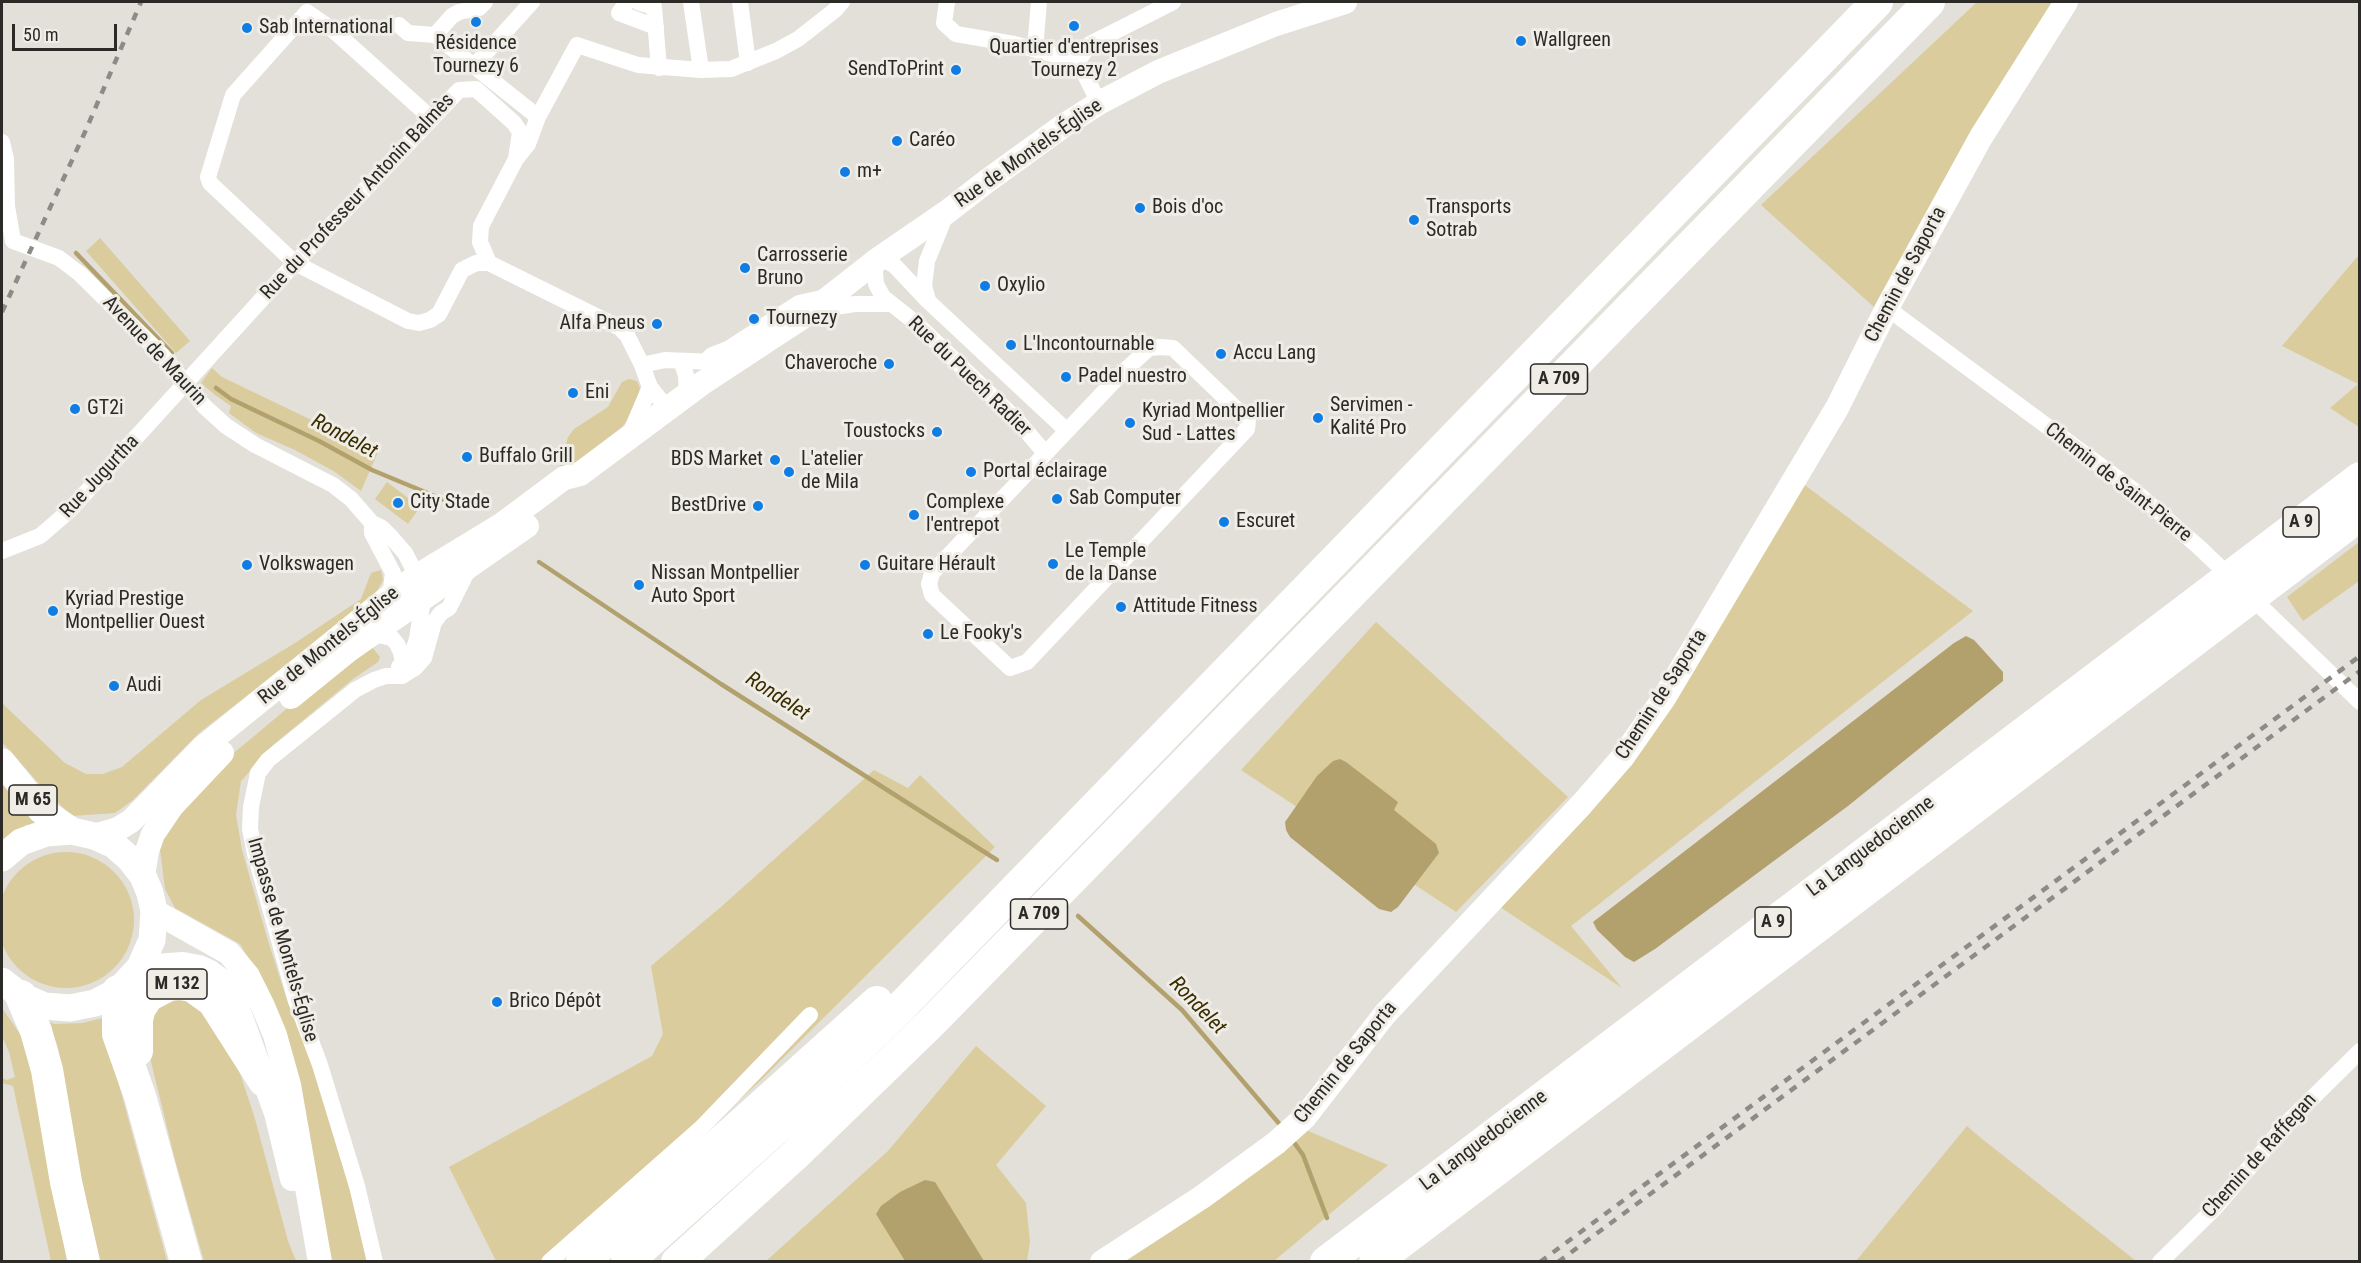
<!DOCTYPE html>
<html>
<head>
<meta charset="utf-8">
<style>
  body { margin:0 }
  #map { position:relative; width:2361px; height:1263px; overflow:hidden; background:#e2e0d9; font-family:"Roboto Condensed",sans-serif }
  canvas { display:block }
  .frame { position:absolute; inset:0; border:3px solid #2b2a27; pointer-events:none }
  .scale { position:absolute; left:12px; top:24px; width:105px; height:27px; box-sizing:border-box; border:3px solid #2b2a27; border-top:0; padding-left:8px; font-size:18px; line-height:21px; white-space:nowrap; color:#2b2a27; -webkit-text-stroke:4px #efede6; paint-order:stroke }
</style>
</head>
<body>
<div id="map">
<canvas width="2361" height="1263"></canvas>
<div class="frame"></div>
<div class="scale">50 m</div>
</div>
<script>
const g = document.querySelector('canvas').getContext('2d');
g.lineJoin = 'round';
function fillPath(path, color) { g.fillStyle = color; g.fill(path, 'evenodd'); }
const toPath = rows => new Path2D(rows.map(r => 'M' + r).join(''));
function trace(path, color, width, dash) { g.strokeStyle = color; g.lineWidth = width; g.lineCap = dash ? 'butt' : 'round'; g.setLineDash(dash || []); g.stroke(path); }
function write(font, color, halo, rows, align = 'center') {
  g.font = font + ' "Roboto Condensed",sans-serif'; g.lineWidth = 6; g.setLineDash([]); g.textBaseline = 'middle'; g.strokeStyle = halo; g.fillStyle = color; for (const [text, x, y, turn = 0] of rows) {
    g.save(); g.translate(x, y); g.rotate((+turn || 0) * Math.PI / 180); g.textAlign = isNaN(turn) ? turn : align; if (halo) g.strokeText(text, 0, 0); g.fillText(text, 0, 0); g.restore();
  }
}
const green = toPath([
  [1977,2,2056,2,1875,308,1761,205],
  [100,238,190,341,176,353,86,251],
  [2357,257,2360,259,2359,427,2330,408,2358,384,2282,346],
  [212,368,222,377,378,452,361,491,335,472,295,450,256,433,229,413,231,406,215,395,201,383],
  [629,379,637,381,640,388,635,411,622,427,565,471,559,468,568,437,574,429,608,407,622,382],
  [387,482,420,507,408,524,375,499],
  [1802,483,1973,611,1571,926,1622,988,1497,905,1584,813],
  [2359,542,2359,581,2303,621,2287,597],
  [381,570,383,580,374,597,199,733,133,800,115,813,72,816,41,786,2,742,2,703,65,763,86,774,103,774,122,767,201,700,295,643,361,599,371,573],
  [1376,622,1568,797,1456,912,1241,770],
  [372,647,380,657,378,662,353,679,273,745,241,781,236,815,242,850,269,944,288,1003,312,1058,370,1261,331,1261,306,1118,262,981,240,944,175,908,165,889,159,842,185,807,217,767,326,676],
  [874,770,908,788,920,775,995,847,759,1082,559,1261,496,1261,449,1167,652,1056,663,1034,651,966,722,906],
  [2,778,37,824,26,825,2,841],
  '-2 920a68 68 0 1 1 136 0a68 68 0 1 1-136 0Z',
  [180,994,210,1012,233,1052,255,1119,288,1241,296,1261,204,1261,175,1160,146,1041,153,1010],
  [2,1008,25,1041,33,1067,67,1261,51,1261,13,1086,2,1083,2,1078,7,1080,15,1077,9,1052,2,1036],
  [107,1017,116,1074,167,1261,97,1261,69,1131,64,1076,57,1044,47,1021,54,1024,82,1023],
  [976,1046,1046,1106,996,1165,1026,1203,1030,1242,1027,1261,765,1262,888,1151],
  [1967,1126,1981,1138,2136,1261,1856,1261],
  [1306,1130,1388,1165,1274,1261,1121,1262]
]);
const water = toPath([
  [1966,636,1974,640,2003,672,2003,681,1848,806,1655,949,1634,962,1625,957,1597,930,1593,922,1954,643],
  [1340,759,1346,762,1398,802,1394,810,1436,844,1439,853,1398,907,1391,912,1379,909,1290,837,1286,830,1285,822,1317,776,1333,761],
  [925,1180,935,1182,984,1261,905,1261,876,1214,881,1206,900,1192]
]);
const stream = toPath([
  [76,253,172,353],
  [216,388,231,399,319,441,372,470,461,507],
  [539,562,721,684,997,860],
  [1078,916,1182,1010,1282,1127],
  [1293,1141,1303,1155,1327,1218]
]);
const street = toPath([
  [627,2,619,13,656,27],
  [638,2,654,7,659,68],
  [691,2,701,70],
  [740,2,748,63],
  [947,2,944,23,956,34,1014,44,1078,61],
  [399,25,408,33,435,35],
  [435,35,538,117],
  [435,35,452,16,459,12,479,8,485,2],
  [1035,49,1039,2],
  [474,66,532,2],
  [1099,103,1078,61,1090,44,1173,2],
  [431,118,333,30,307,12,233,95,208,177,210,183,295,263,408,321,419,323,430,320,439,314,462,270,476,263,489,263,620,328,627,335,642,365,650,387,663,403,671,407],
  [2,142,6,159,7,206,13,241],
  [13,241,59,258,80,274,163,356,204,406,226,426,255,445,333,485,351,499,372,523,382,528,391,537,405,553,417,576],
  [489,263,480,242,481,226,516,159,528,144,538,117,577,45,638,65,701,70,731,69,776,51,798,39,835,10,842,2],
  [928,300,924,286,927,261,947,212],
  [1887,308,2136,492,2201,549,2360,702],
  [815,310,855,304,890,304],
  [1161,347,1173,348,1248,420,1247,429,1027,662,1010,668,932,595,929,584,932,573,1119,376,1149,348,1161,347],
  [681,361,686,375,687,395],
  [705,362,712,355,728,349,799,303,826,297],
  [642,365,665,360,716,362],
  [629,436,650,387],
  [1045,453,1016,419,917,324,883,297,876,284,875,272,877,260,886,261,894,265,928,301,1066,430],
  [372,523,372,533,393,573,390,596],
  [2,551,40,536,69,511,282,277,459,90,476,89,514,123,520,132,516,159],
  [373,634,392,638,397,644,401,652,403,664,399,667],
  [403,664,413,651,417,639,423,599],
  [375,1262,357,1186,320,1065,296,1001,255,854,250,829,251,807,258,773,268,760,355,690,374,680,386,676,402,676,415,668,424,658,434,622,441,613,449,608,468,570],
  [549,1262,701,1128,810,1015],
  [2160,1262,2215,1208,2287,1123,2360,1051]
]);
const secondary = toPath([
  [291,697,349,650,527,526],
  [94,836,118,829,131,821,203,747,390,596,417,576,501,525,564,478,580,474,701,384,812,311,877,260,947,212,987,181,1063,126,1099,103,1158,72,1276,24,1345,2],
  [143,876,147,851,153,834,172,806,222,753],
  [154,911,229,953,248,976,262,1004,275,1035,289,1085,320,1262],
  [140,967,183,964,199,967,210,972,222,981,232,993,276,1113,292,1179],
  [1102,1262,1202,1197,1276,1143,1305,1117,1385,1014,1582,804,1622,758,1664,698,1837,408,1887,308,1981,137,2066,2]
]);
const primary = toPath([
  [2,762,41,810,72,831],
  [2,858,21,842,46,833,72,831,94,836,114,845,130,859,143,876,150,893,154,911,152,940,140,967,118,991,95,1003,70,1008,44,1006,21,996,2,981]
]);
const highway = toPath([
  [118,991,118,1034,140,1096,186,1262],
  [21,996,36,1031,47,1070,66,1182,84,1262],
  [137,1051,137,1019,140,1008,148,996,169,985,179,984,192,986,213,1001,264,1081],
  [582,1262,721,1142,877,1002],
  [627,1262,781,1124,899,1009,1877,2],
  [677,1262,795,1155,932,1022,1929,2],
  [1326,1262,2360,478],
  [1375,1262,2360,515]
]);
const rail = toPath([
  [2,312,85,132,141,2],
  [1540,1262,2360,656],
  [1558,1262,2360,671]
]);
const markers = [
  [476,22,6,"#107de4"],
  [1074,26,6,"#107de4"],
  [247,28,6,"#107de4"],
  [1521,41,6,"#107de4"],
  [956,70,6,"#107de4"],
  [897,141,6,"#107de4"],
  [845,172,6,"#107de4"],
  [1140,208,6,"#107de4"],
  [1414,220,6,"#107de4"],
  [745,268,6,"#107de4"],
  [985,286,6,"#107de4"],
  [754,319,6,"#107de4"],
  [657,324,6,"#107de4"],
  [1011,345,6,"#107de4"],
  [1221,354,6,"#107de4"],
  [889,364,6,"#107de4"],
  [1066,377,6,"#107de4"],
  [573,393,6,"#107de4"],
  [75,409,6,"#107de4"],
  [1318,418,6,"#107de4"],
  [1130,423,6,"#107de4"],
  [937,432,6,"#107de4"],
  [467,457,6,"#107de4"],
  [775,460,6,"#107de4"],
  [789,472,6,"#107de4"],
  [971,472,6,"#107de4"],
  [1057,499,6,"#107de4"],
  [398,503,6,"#107de4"],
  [758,506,6,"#107de4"],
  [914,515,6,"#107de4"],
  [1224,522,6,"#107de4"],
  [1053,564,6,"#107de4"],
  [247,565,6,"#107de4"],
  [865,565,6,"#107de4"],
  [639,585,6,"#107de4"],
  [1121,607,6,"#107de4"],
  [53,611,6,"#107de4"],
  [928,634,6,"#107de4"],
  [114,686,6,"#107de4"],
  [497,1002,6,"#107de4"]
];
const shields = [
  [1559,379,57],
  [2301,522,36],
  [33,800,48],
  [1039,914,57],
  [1773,922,36],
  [177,984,60]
];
const shieldNames = [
  ["A 709",1559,379],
  ["A 9",2301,522],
  ["M 65",33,800],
  ["A 709",1039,914],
  ["A 9",1773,922],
  ["M 132",177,984]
];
const poiNames = [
  ["Sab International",259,28],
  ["Wallgreen",1533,41],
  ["Résidence",476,44,"center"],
  ["Tournezy 6",476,67,"center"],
  ["Quartier d'entreprises",1074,48,"center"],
  ["Tournezy 2",1074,71,"center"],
  ["SendToPrint",944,70,"right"],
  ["Caréo",909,141],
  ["m+",857,172],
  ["Bois d'oc",1152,208],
  ["Transports",1426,208],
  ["Sotrab",1426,231],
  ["Carrosserie",757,256],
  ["Bruno",757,279],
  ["Oxylio",997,286],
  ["Tournezy",766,319],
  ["Alfa Pneus",645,324,"right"],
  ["L'Incontournable",1023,345],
  ["Accu Lang",1233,354],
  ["Chaveroche",877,364,"right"],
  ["Padel nuestro",1078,377],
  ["Eni",585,393],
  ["Servimen -",1330,406],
  ["Kalité Pro",1330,429],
  ["GT2i",87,409],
  ["Kyriad Montpellier",1142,412],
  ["Sud - Lattes",1142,435],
  ["Toustocks",925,432,"right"],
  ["Buffalo Grill",479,457],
  ["BDS Market",763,460,"right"],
  ["L'atelier",801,460],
  ["de Mila",801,483],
  ["Portal éclairage",983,472],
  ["Sab Computer",1069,499],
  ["City Stade",410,503],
  ["Complexe",926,503],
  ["l'entrepot",926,526],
  ["BestDrive",746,506,"right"],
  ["Escuret",1236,522],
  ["Le Temple",1065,552],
  ["de la Danse",1065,575],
  ["Volkswagen",259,565],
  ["Guitare Hérault",877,565],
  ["Nissan Montpellier",651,574],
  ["Auto Sport",651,597],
  ["Kyriad Prestige",65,600],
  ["Montpellier Ouest",65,623],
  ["Attitude Fitness",1133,607],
  ["Le Fooky's",940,634],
  ["Audi",126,686],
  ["Brico Dépôt",509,1002]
];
const streetNames = [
  ["Rue de Montels-Église",1029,154,-35],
  ["Rue du Professeur Antonin Balmès",358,197,-47],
  ["Chemin de Saporta",1906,275,-62],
  ["Avenue de Maurin",154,351,47],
  ["Rue du Puech Radier",969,377,44],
  ["Rue Jugurtha",100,477,-47],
  ["Chemin de Saint-Pierre",2118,483,38],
  ["Rue de Montels-Église",329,646,-39],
  ["Chemin de Saporta",1662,695,-57],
  ["La Languedocienne",1871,847,-37],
  ["Impasse de Montels-Église",282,940,74],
  ["Chemin de Saporta",1346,1063,-51],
  ["La Languedocienne",1484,1141,-37],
  ["Chemin de Raffegan",2260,1156,-48]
];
const waterNames = [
  ["Rondelet",344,437,28],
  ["Rondelet",777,697,33],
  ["Rondelet",1197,1006,46]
];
fillPath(green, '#dacc9d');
fillPath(water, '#b2a16d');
trace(stream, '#b2a16d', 4.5);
trace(street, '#fff', 16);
trace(secondary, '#fff', 24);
trace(primary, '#fff', 27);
trace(highway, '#fff', 32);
trace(rail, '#8d8b86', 4.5, [8, 8]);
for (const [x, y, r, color] of markers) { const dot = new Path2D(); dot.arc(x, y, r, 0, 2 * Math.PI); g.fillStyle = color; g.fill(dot); trace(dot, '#efede6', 2); }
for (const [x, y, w] of shields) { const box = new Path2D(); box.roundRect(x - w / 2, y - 15, w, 30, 4.5); g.fillStyle = '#efede6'; g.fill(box); trace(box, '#2b2a27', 1.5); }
write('bold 18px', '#2b2a27', null, shieldNames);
write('20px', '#2b2a27', '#efede6', poiNames, 'left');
write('20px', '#2b2a27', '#efede6', streetNames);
write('italic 21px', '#382c00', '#efede6', waterNames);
</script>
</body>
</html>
